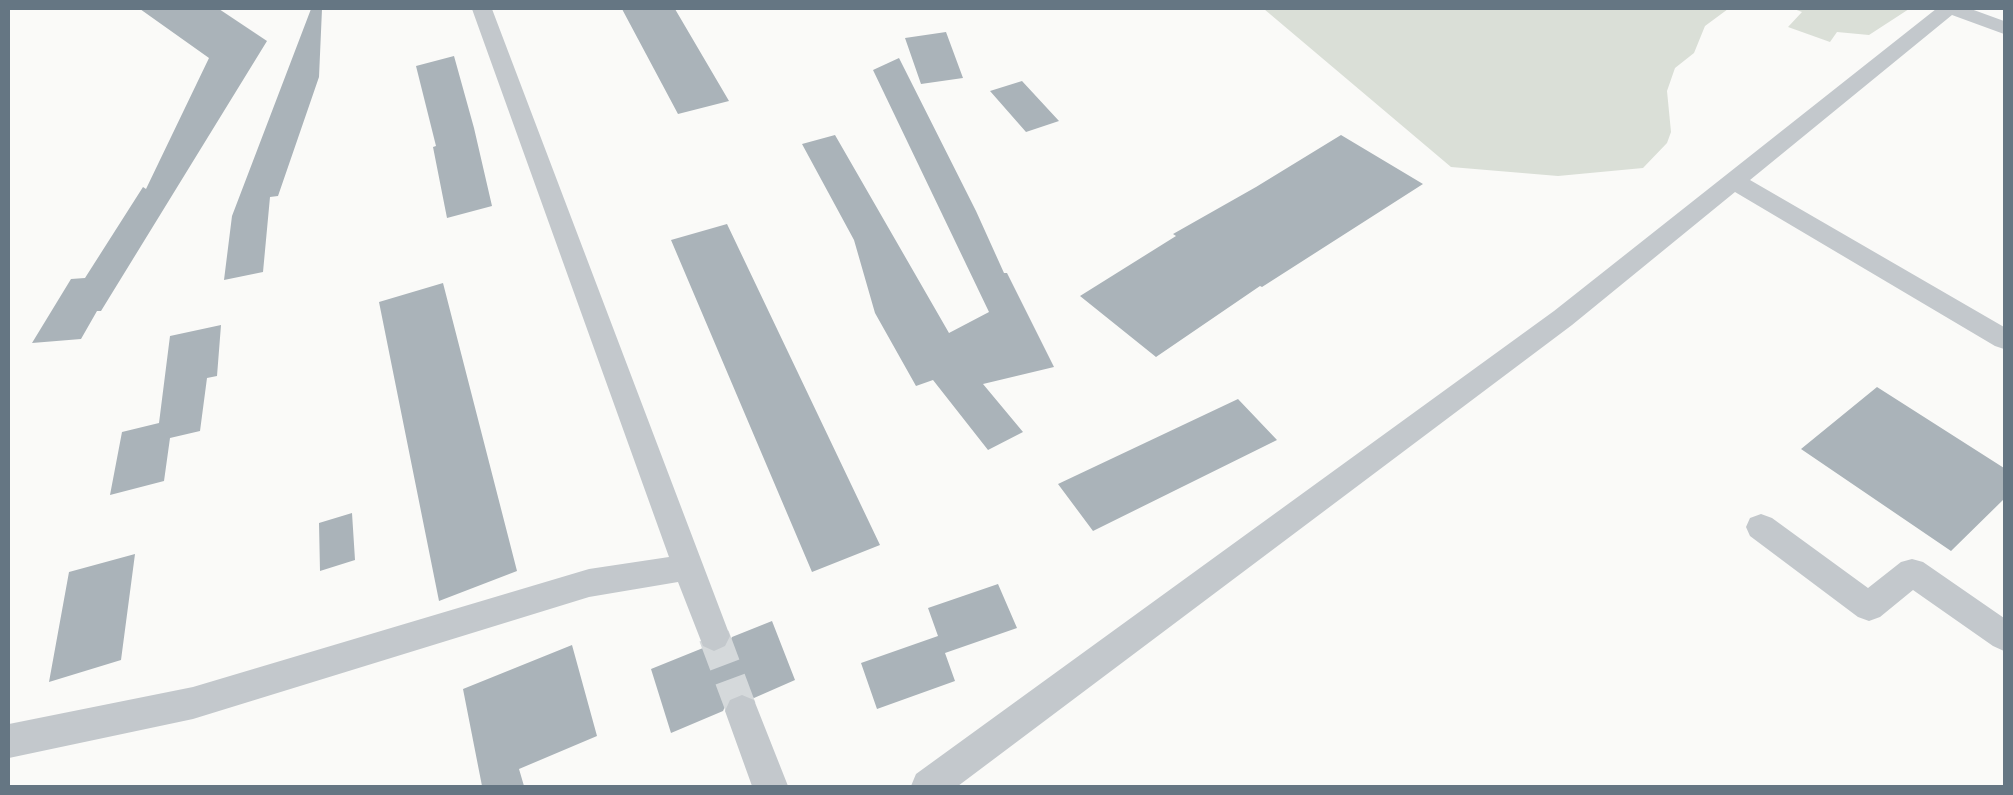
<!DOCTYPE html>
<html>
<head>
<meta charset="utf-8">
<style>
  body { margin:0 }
  #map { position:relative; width:2013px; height:795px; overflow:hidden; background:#fafaf8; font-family:Quicksand,sans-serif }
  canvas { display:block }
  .frame { position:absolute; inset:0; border:10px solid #657683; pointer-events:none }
</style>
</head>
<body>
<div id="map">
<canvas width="2013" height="795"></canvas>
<div class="frame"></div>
</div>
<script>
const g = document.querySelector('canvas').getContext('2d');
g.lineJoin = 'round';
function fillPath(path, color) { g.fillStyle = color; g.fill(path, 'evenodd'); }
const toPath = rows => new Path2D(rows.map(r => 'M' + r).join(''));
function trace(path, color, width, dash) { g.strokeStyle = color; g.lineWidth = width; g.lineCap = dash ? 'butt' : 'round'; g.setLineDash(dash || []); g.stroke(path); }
const green = toPath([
  [1264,9,1728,9,1705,26,1694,53,1675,68,1667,91,1671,132,1667,143,1643,168,1558,176,1451,167],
  [1794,9,1909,9,1869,35,1837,32,1830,42,1788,27,1802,12]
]);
const building = toPath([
  [140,9,219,9,267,41,101,311,97,311,81,339,32,343,71,279,85,278,143,187,146,189,209,58],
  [311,9,322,9,319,77,278,196,270,197,263,272,224,280,232,216],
  [622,9,675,9,729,101,678,114],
  [946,32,963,78,921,84,905,38],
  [454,56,474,128,492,206,447,218,433,147,436,146,416,66],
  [899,58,976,211,1004,273,1007,273,1054,367,983,384,1023,432,988,450,933,380,916,386,875,313,854,240,802,144,835,135,949,333,989,312,873,70],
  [1022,81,1059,121,1026,132,990,91],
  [1341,135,1423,184,1262,287,1260,286,1156,357,1080,296,1176,236,1173,234,1256,187],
  [727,224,880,545,812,572,671,240],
  [443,283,517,571,439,601,379,302],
  [221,325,217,376,207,378,200,431,170,438,164,481,110,495,122,432,159,423,170,336],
  [1877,387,2004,468,2004,499,1951,551,1801,449],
  [1238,399,1277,440,1093,531,1058,484],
  [352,513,355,560,320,571,319,523],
  [135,554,121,660,49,682,69,572],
  [998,584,1017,628,945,653,955,681,877,709,861,663,938,636,928,608],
  [772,621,795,680,754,698,741,693,729,698,723,711,671,733,651,669,703,648,715,653,726,648,732,637],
  [572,645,597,736,519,769,524,786,482,786,463,689]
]);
const minorTunnel = toPath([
  [714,636,742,711]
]);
const minor = toPath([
  [472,9,492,9,730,636,725,646,714,651,703,646,678,582,589,597,193,719,9,758,9,724,193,687,589,569,669,557,472,9],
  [1936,9,1971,9,2004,21,2004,34,1952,15,1750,180,2004,327,2004,349,1995,346,1735,192,1572,325,958,786,911,786,916,774,1554,311,1936,9],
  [1761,514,1772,518,1868,588,1901,562,1912,559,1923,562,2004,618,2004,651,1993,646,1913,590,1880,617,1869,621,1858,617,1750,536,1746,527,1750,518,1761,514],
  [742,695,754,700,788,786,752,786,725,711,730,700,742,695]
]);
fillPath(green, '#dadfd7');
fillPath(building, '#aab3b9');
trace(minorTunnel, '#d5d9db', 31, [31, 15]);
fillPath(minor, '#c3c8cc');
</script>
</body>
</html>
